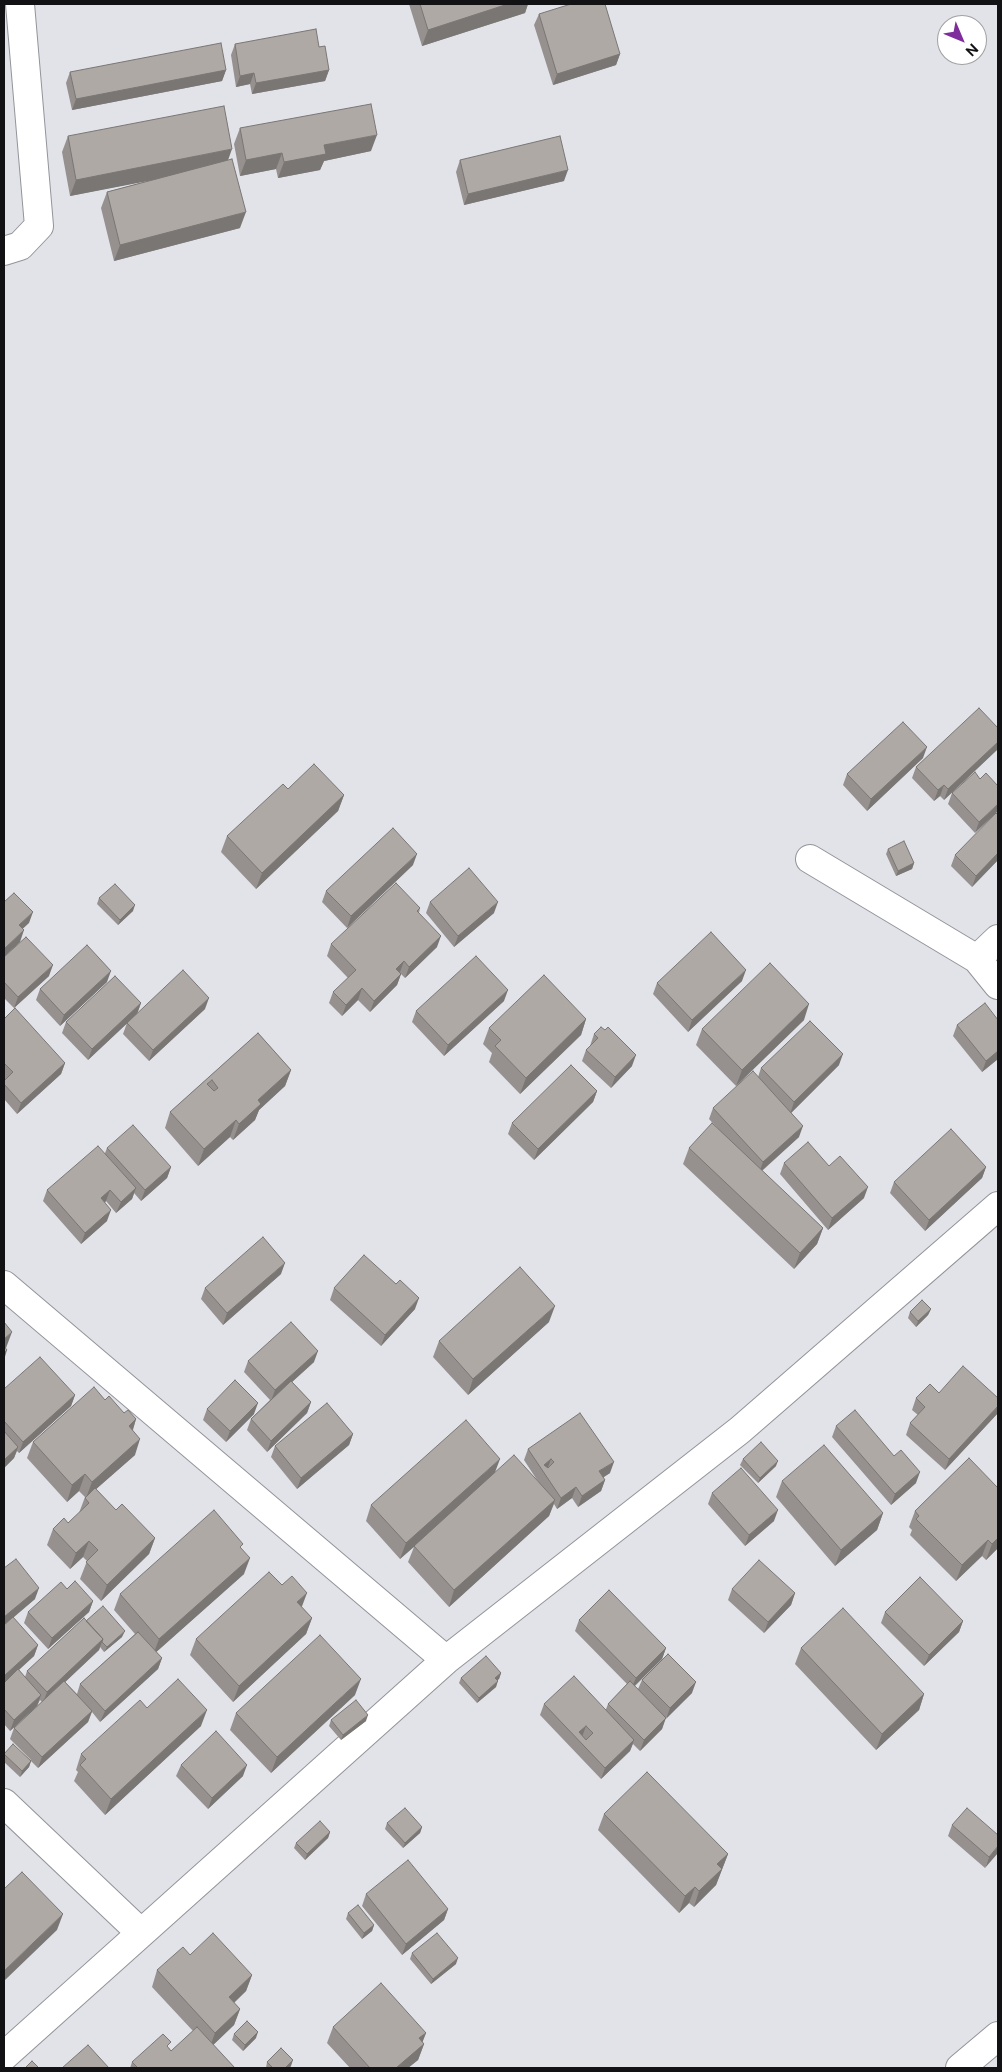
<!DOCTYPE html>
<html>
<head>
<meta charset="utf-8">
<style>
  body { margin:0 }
  #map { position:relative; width:1002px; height:2072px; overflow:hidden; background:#e1e3e9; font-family:"Public Sans",sans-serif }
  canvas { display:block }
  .frame { position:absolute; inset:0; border:5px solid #121214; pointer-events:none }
  .north { position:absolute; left:937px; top:15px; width:50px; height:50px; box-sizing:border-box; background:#fff; border:1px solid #a0a0a1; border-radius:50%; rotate:135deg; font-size:14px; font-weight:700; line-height:20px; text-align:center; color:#121214 }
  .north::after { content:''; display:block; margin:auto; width:18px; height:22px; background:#7f2d9d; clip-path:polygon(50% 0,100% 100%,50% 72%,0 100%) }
</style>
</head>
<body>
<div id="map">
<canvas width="1002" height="2072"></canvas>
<div class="frame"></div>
<div class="north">N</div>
</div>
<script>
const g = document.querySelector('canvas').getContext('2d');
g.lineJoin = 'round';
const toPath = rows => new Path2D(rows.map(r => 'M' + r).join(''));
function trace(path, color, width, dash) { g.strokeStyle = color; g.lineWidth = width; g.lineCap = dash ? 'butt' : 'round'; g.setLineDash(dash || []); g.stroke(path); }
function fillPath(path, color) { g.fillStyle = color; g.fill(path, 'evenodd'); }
const minor = toPath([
  [4,251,20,246,39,226,20,4],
  [810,859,977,959],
  [998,939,977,959,998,985],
  [4,1285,446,1660],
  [4,1803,141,1933],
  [4,2056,446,1660,740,1430,998,1206],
  [960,2068,998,2036]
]);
const wall = toPath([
  [409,4,528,4,525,13,422,46],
  [539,14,620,54,616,65,553,85,534,25],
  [235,44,319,47,329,70,325,81,252,94,250,84,236,87,231,55],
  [226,70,222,81,72,110,66,83,70,72],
  [240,128,371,151,324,161,320,170,278,178,276,169,240,176,234,144],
  [68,136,228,160,240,228,114,261,101,208,107,192,155,179,70,196,62,152],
  [460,160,564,181,464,205,456,172],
  [998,728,998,749,944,800,940,796,934,801,912,778,916,767],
  [923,758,867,811,843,785,847,774],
  [980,779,998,786,975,833,948,804,952,793],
  [288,789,344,795,338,811,256,889,221,852,227,836],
  [998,815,998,860,972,887,951,866,955,855],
  [888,849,914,863,912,869,896,876,886,854],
  [413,865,347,928,322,902,326,891],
  [99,898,133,911,118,925,97,904],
  [430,902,494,913,454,947,426,913],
  [420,908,419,913,437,947,405,978,401,974,397,985,370,1012,358,1000,342,1016,329,1003,333,992,348,978,327,956,331,944],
  [4,957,49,976,14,1008,4,998],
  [742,981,688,1032,653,994,657,983],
  [107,982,60,1026,36,1000,40,989],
  [504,1001,444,1056,412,1022,416,1011],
  [141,1003,137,1014,88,1060,62,1033,66,1022],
  [205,1009,149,1061,123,1034,127,1023],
  [4,1019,65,1063,61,1074,17,1114,4,1099,4,1081,5,1080,4,1078],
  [586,1019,581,1035,520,1094,489,1062,492,1053,483,1044,489,1028],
  [804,1020,736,1086,696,1045,702,1029],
  [998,1020,998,1059,982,1072,953,1036,957,1025],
  [258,1033,291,1070,285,1086,259,1110,255,1120,233,1140,230,1137,198,1166,165,1128,170,1112],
  [594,1034,632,1066,611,1088,582,1061,586,1050,590,1046],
  [839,1065,791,1113,799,1137,762,1171,823,1228,817,1244,794,1269,683,1164,689,1148,721,1132,709,1119,713,1108,758,1077,761,1068],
  [597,1091,593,1102,534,1160,508,1134,512,1123],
  [107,1148,171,1167,167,1178,141,1201,134,1193,132,1199,116,1213,106,1201,105,1203,107,1221,81,1244,43,1201,47,1190,105,1153],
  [784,1163,864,1198,828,1230,780,1174],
  [986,1167,982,1178,925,1231,890,1193,894,1182],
  [281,1274,223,1325,201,1299,205,1288],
  [334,1288,415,1309,381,1346,330,1300],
  [931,1309,928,1315,916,1327,908,1318,910,1312],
  [549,1322,468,1395,433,1357,439,1341],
  [248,1361,314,1362,292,1382,311,1402,307,1413,267,1452,247,1430,251,1419,270,1400,244,1372],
  [4,1389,75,1395,71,1406,19,1453,17,1451,14,1458,4,1468],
  [939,1393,998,1413,945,1470,906,1435,910,1423,918,1415,912,1410,916,1398],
  [105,1400,124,1413,136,1419,133,1430,135,1455,96,1489,116,1510,155,1538,149,1554,101,1601,80,1579,87,1561,83,1557,70,1569,47,1545,53,1529,68,1523,79,1513,85,1497,79,1491,67,1502,27,1458,33,1442],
  [207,1409,254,1414,226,1442,203,1420],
  [836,1426,916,1483,891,1505,832,1437],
  [353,1434,349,1445,297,1489,271,1457,275,1446],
  [528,1449,610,1473,603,1477,605,1480,601,1491,578,1507,572,1498,557,1509,554,1504,549,1516,449,1607,408,1562,414,1547,400,1559,366,1521,371,1505,494,1473,539,1483,524,1460],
  [969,1458,998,1548,986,1560,982,1556,956,1581,910,1535,912,1530,909,1527,915,1511],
  [743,1459,776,1466,758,1483,740,1465],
  [782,1481,883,1513,877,1530,835,1566,776,1497],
  [712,1493,774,1521,745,1546,708,1504],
  [241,1549,244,1574,156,1652,162,1658,158,1669,100,1722,92,1712,88,1722,38,1768,31,1761,29,1767,20,1777,4,1762,4,1754,31,1760,10,1739,14,1728,42,1702,40,1700,37,1706,10,1731,4,1724,4,1568,35,1599,13,1618,38,1645,34,1656,19,1670,25,1677,27,1671,86,1621,122,1637,104,1652,100,1647,99,1650,65,1682,77,1694,80,1684,135,1634,114,1610,120,1594],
  [67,1589,93,1601,89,1612,48,1649,24,1623,28,1612],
  [732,1589,795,1593,791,1605,764,1633,728,1600],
  [302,1607,312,1618,306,1634,233,1702,190,1655,196,1639],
  [885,1612,963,1621,959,1632,924,1666,881,1623],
  [579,1620,666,1648,662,1659,635,1686,638,1689,642,1680,692,1693,665,1719,662,1729,640,1751,633,1744,630,1751,601,1779,540,1715,544,1704,606,1709,608,1704,627,1684,575,1631],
  [801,1648,924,1694,919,1710,876,1750,795,1664],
  [501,1673,499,1679,497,1680,496,1687,477,1703,459,1683,461,1678],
  [355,1695,271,1773,230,1730,236,1713],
  [147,1708,201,1726,105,1815,74,1781,78,1772,76,1770,81,1754],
  [331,1720,366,1721,341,1740,329,1726],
  [181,1765,243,1776,208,1809,176,1776],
  [604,1814,728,1854,716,1885,694,1907,689,1903,679,1913,598,1830],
  [387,1823,422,1827,420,1833,403,1848,385,1829],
  [952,1825,998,1835,985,1868,948,1836],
  [330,1832,328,1838,305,1860,294,1848,296,1843],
  [366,1894,448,1909,444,1920,402,1955,362,1906],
  [348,1913,374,1925,372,1931,362,1939,346,1919],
  [412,1953,456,1964,431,1984,410,1959],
  [157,1970,252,1975,246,1991,234,2003,240,2009,234,2025,213,2045,235,2068,130,2068,132,2062,169,2048,171,2051,193,2031,152,1987],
  [333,2027,426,2033,422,2042,424,2044,418,2060,408,2068,350,2068,327,2043],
  [234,2034,256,2038,243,2051,232,2040],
  [267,2062,291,2066,289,2068,266,2068]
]);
const shadedWall = toPath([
  [508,4,528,4,525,13,422,46,428,30],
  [620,54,616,65,553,85,557,74],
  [226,70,222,81,72,110,76,99],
  [329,70,325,81,252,94,256,83],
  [254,73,250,84,236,87,240,76],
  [377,135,371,151,324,161,320,170,278,178,284,162,324,145],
  [232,149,226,166,70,196,76,180],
  [282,153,276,169,240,176,246,160],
  [568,170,564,181,464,205,468,194],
  [246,212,240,228,114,261,120,245],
  [998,742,998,749,944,800,948,789],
  [927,747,923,758,867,811,871,799],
  [944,785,940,796,934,801,938,790],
  [344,795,338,811,256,889,262,873],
  [998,804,998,811,975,833,979,822],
  [998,853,998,860,972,887,976,876],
  [417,854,413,865,347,928,351,916],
  [914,863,912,869,896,876,898,871],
  [498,902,494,913,454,947,458,936],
  [135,905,133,911,118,925,120,920],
  [33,912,29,923,15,936,19,925],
  [24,930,20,942,4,957,4,949],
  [441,936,437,947,405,978,409,967],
  [404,961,400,972,396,969],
  [53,965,49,976,14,1008,18,997],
  [746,970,742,981,688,1032,692,1020],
  [111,971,107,982,60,1026,64,1015],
  [401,974,397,985,370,1012,374,1001],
  [362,988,358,1000,342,1016,346,1005],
  [508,990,504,1001,444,1056,448,1045],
  [209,998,205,1009,149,1061,153,1050],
  [141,1003,137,1014,88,1060,92,1049],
  [809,1004,804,1020,736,1086,742,1070],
  [586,1019,581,1035,520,1094,526,1078],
  [998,1051,998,1059,982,1072,986,1061],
  [843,1054,839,1065,790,1114,794,1102],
  [636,1055,632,1066,611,1088,615,1077],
  [65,1063,61,1074,17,1114,21,1103],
  [291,1070,285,1086,259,1110,255,1120,233,1140,239,1124,258,1100],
  [597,1091,593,1102,534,1160,538,1149],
  [236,1120,230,1137,198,1166,204,1149],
  [803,1126,799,1137,759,1173,763,1162],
  [171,1167,167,1178,141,1201,145,1190],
  [986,1167,982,1178,925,1231,929,1220],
  [868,1187,864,1198,828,1230,832,1218],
  [136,1188,132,1199,116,1213,121,1202],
  [110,1190,106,1201,97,1210,101,1198],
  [111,1210,107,1221,81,1244,85,1233],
  [823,1228,817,1244,794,1269,800,1253],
  [285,1263,281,1274,223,1325,227,1313],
  [419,1298,415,1309,381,1346,385,1335],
  [555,1306,549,1322,468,1395,473,1379],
  [931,1309,928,1315,916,1327,918,1321],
  [12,1332,6,1348,4,1350,4,1339],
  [7,1350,4,1360,4,1353],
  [318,1351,314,1362,271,1401,275,1390],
  [75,1395,71,1406,19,1453,23,1442],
  [311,1402,307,1413,267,1452,271,1441],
  [258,1403,254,1414,226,1442,230,1431],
  [998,1406,998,1413,945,1470,949,1459],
  [136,1419,131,1435,129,1426],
  [353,1434,349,1445,297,1489,301,1478],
  [140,1439,135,1455,86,1498,92,1482],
  [18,1447,14,1458,4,1468,4,1460],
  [500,1459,494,1475,400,1559,406,1543],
  [551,1459,547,1470,544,1465],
  [778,1461,776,1466,758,1483,760,1478],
  [614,1462,610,1473,595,1483,599,1471],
  [920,1472,916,1483,891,1505,895,1494],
  [85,1474,79,1491,67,1502,72,1485],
  [605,1480,601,1491,578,1507,582,1496],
  [576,1487,572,1498,557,1509,561,1498],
  [555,1500,549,1516,449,1607,454,1590],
  [778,1510,774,1521,745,1546,749,1535],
  [883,1513,877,1530,835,1566,841,1550],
  [155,1538,149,1554,101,1601,107,1585],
  [998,1538,998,1548,986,1560,992,1544],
  [988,1540,982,1556,956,1581,962,1565],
  [89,1541,83,1557,70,1569,76,1553],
  [250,1558,244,1574,153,1655,159,1639],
  [39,1588,35,1599,4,1625,4,1617],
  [307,1593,301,1609,297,1602],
  [795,1593,791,1605,764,1633,768,1622],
  [93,1601,89,1612,48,1649,52,1638],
  [312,1618,306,1634,233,1702,239,1686],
  [963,1621,959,1632,924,1666,929,1655],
  [125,1631,122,1637,104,1652,107,1647],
  [103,1639,99,1650,43,1703,47,1692],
  [38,1645,34,1656,4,1683,4,1676],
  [666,1648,662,1659,631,1689,636,1678],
  [162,1658,158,1669,100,1722,105,1711],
  [501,1673,499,1679,493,1684,495,1678],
  [361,1679,355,1695,271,1773,277,1757],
  [498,1681,496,1687,477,1703,479,1698],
  [696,1682,692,1693,666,1719,670,1708],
  [924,1694,919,1710,876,1750,882,1734],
  [41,1695,37,1706,10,1731,14,1720],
  [207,1710,201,1726,105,1815,111,1799],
  [92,1711,88,1722,38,1768,42,1757],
  [368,1715,366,1721,341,1740,343,1735],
  [666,1718,662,1729,640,1751,644,1740],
  [586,1726,582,1737,579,1732],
  [634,1740,630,1751,601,1779,605,1768],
  [31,1761,29,1767,20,1777,22,1771],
  [247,1765,243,1776,208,1809,212,1798],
  [422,1827,420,1833,403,1848,405,1843],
  [330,1832,328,1838,305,1860,307,1854],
  [998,1846,998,1853,985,1868,989,1857],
  [728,1854,716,1885,694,1907,699,1891,717,1864],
  [695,1887,689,1903,679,1913,685,1896],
  [448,1909,444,1920,402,1955,406,1944],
  [63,1914,57,1930,4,1981,4,1971],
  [374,1925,372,1931,362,1939,364,1933],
  [458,1958,456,1964,431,1984,433,1979],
  [252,1975,246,1991,223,2013,229,1997],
  [240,2009,234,2025,209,2049,215,2033],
  [258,2032,256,2038,243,2051,245,2045],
  [426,2033,421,2046,424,2044,418,2060,408,2068,396,2068,419,2038],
  [293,2060,291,2066,289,2068,285,2068]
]);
const building = toPath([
  [420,4,508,4,428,30,420,4],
  [571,4,605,4,620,54,557,74,539,14,571,4],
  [316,29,319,47,325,46,329,70,256,83,254,73,240,76,235,44,316,29],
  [221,43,226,70,76,99,70,72,221,43],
  [371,104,377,135,324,145,326,154,284,162,282,153,246,160,240,128,371,104],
  [224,106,232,149,76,180,68,136,224,106],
  [560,136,568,170,468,194,460,160,560,136],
  [232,159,246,212,120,245,107,192,232,159],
  [979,708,998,728,998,742,948,789,944,785,938,790,916,767,979,708],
  [903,722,927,747,871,799,847,774,903,722],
  [314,764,344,795,262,873,227,836,283,784,288,789,314,764],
  [975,772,980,779,986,773,998,786,998,804,979,822,952,793,975,772],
  [996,813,998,815,998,853,976,876,955,855,996,813],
  [393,828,417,854,351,916,326,891,393,828],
  [904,841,914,863,898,871,888,849,904,841],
  [469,868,498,902,458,936,430,902,469,868],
  [396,883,420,908,417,911,441,936,409,967,404,961,396,969,401,974,374,1001,362,988,346,1005,333,992,356,970,331,944,396,883],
  [115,884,135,905,120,920,99,898,115,884],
  [14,893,33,912,19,925,24,930,4,949,4,902,14,893],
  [711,932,746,970,692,1020,657,983,711,932],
  [26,937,53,965,18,997,4,982,4,957,26,937],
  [87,945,111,971,64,1015,40,989,87,945],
  [476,956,508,990,448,1045,416,1011,476,956],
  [770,963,809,1004,742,1070,702,1029,770,963],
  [183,970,209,998,153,1050,127,1023,183,970],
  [544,975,586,1019,526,1078,495,1046,501,1040,489,1028,544,975],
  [115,976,141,1003,92,1049,66,1022,115,976],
  [985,1003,998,1020,998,1051,986,1061,957,1025,985,1003],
  [15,1008,65,1063,21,1103,4,1084,4,1081,13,1072,4,1063,4,1019,15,1008],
  [810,1021,843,1054,794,1102,761,1068,810,1021],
  [601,1027,605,1030,608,1027,636,1055,615,1077,586,1050,598,1038,594,1034,601,1027],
  [258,1033,291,1070,258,1100,261,1104,239,1124,236,1120,204,1149,170,1112,258,1033],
  [212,1080,218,1088,214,1091,207,1084,212,1080],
  [571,1065,597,1091,538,1149,512,1123,571,1065],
  [753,1071,803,1126,763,1162,713,1108,753,1071],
  [712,1123,823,1228,800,1253,689,1148,712,1123],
  [133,1125,171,1167,145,1190,107,1148,133,1125],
  [951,1129,986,1167,929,1220,894,1182,951,1129],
  [808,1142,829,1166,840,1156,868,1187,832,1218,784,1163,808,1142],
  [98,1146,136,1188,121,1202,110,1190,101,1198,111,1210,85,1233,47,1190,98,1146],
  [263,1237,285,1263,227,1313,205,1288,263,1237],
  [364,1255,396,1284,400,1280,419,1298,385,1335,334,1288,364,1255],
  [520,1267,555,1306,473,1379,439,1341,520,1267],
  [922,1300,931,1309,918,1321,910,1312,922,1300],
  [4,1322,12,1332,4,1339,4,1322],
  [291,1322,318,1351,275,1390,248,1361,291,1322],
  [4,1346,7,1350,4,1353,4,1346],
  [40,1357,75,1395,23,1442,4,1421,4,1389,40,1357],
  [963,1366,998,1398,998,1406,949,1459,910,1423,925,1407,916,1398,930,1384,939,1393,963,1366],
  [235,1380,258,1403,230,1431,207,1409,235,1380],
  [291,1381,311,1402,271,1441,251,1419,291,1381],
  [94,1387,105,1400,109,1396,124,1413,128,1410,136,1419,129,1426,140,1439,92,1482,85,1474,72,1485,33,1442,94,1387],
  [327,1403,353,1434,301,1478,275,1446,327,1403],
  [855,1410,894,1456,901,1450,920,1472,895,1494,836,1426,855,1410],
  [580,1413,614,1462,599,1471,605,1480,582,1496,576,1487,561,1498,528,1449,580,1413],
  [551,1459,554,1462,548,1468,544,1465,551,1459],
  [466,1420,500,1459,406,1543,371,1505,466,1420],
  [4,1431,18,1447,4,1460,4,1431],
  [761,1442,778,1461,760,1478,743,1459,761,1442],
  [824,1445,883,1513,841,1550,782,1481,824,1445],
  [514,1455,555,1500,454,1590,414,1546,514,1455],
  [969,1458,998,1488,998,1538,992,1544,988,1540,962,1565,916,1519,919,1516,915,1511,969,1458],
  [741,1468,778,1510,749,1535,712,1493,741,1468],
  [95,1488,116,1510,122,1504,155,1538,107,1585,86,1562,98,1550,89,1541,76,1553,53,1529,64,1518,68,1523,89,1503,85,1498,95,1488],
  [214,1510,243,1544,240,1547,250,1558,159,1639,120,1594,214,1510],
  [16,1559,39,1588,4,1617,4,1568,16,1559],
  [759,1560,795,1593,768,1622,732,1589,759,1560],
  [269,1572,282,1585,292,1576,307,1593,297,1602,312,1618,239,1686,196,1639,269,1572],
  [920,1577,963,1621,929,1655,885,1612,920,1577],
  [75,1581,93,1601,52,1638,28,1612,61,1582,67,1589,75,1581],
  [609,1590,666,1648,636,1678,579,1620,609,1590],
  [103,1606,125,1631,107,1647,102,1642,103,1639,86,1621,103,1606],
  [843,1608,924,1694,882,1734,801,1648,843,1608],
  [13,1617,38,1645,4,1676,4,1625,13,1617],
  [84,1618,103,1639,47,1692,27,1671,84,1618],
  [138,1632,162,1658,105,1711,80,1684,138,1632],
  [320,1635,361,1679,277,1757,236,1713,320,1635],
  [668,1654,696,1682,670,1708,642,1680,668,1654],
  [486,1656,501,1673,495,1678,498,1681,479,1698,461,1678,486,1656],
  [18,1669,41,1695,14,1720,4,1709,4,1683,18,1669],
  [574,1676,634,1740,605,1768,544,1704,574,1676],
  [586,1726,593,1733,586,1740,579,1732,586,1726],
  [178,1679,207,1710,111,1799,80,1765,86,1759,81,1754,140,1700,147,1708,178,1679],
  [64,1681,92,1711,42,1757,14,1728,64,1681],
  [630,1681,666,1718,644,1740,608,1704,630,1681],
  [356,1700,368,1715,343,1735,331,1720,356,1700],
  [216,1731,247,1765,212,1798,181,1765,216,1731],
  [13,1744,31,1761,22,1771,4,1754,13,1744],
  [647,1772,728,1854,717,1864,722,1869,699,1891,695,1887,685,1896,604,1814,647,1772],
  [405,1808,422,1827,405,1843,387,1823,405,1808],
  [967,1808,998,1835,998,1846,989,1857,952,1825,967,1808],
  [320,1821,330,1832,307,1854,296,1843,320,1821],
  [408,1860,448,1909,406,1944,366,1894,408,1860],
  [22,1872,63,1914,4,1971,4,1889,22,1872],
  [358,1905,374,1925,364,1933,348,1913,358,1905],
  [213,1933,252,1975,229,1997,240,2009,215,2033,157,1970,183,1947,190,1955,213,1933],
  [437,1933,458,1958,433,1979,412,1953,437,1933],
  [381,1983,426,2033,419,2038,424,2044,396,2068,370,2068,333,2027,381,1983],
  [247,2021,258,2032,245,2045,234,2034,247,2021],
  [197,2027,235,2068,138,2068,132,2062,163,2034,171,2042,167,2046,171,2051,197,2027],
  [88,2045,109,2068,62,2068,88,2045],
  [281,2048,293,2060,285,2068,273,2068,267,2062,281,2048],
  [32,2061,39,2068,25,2068,32,2061]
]);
trace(minor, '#929499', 30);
trace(minor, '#fff', 28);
fillPath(wall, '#96918e');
fillPath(shadedWall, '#7a7674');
fillPath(building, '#aea9a5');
trace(building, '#7a7674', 1);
</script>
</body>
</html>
